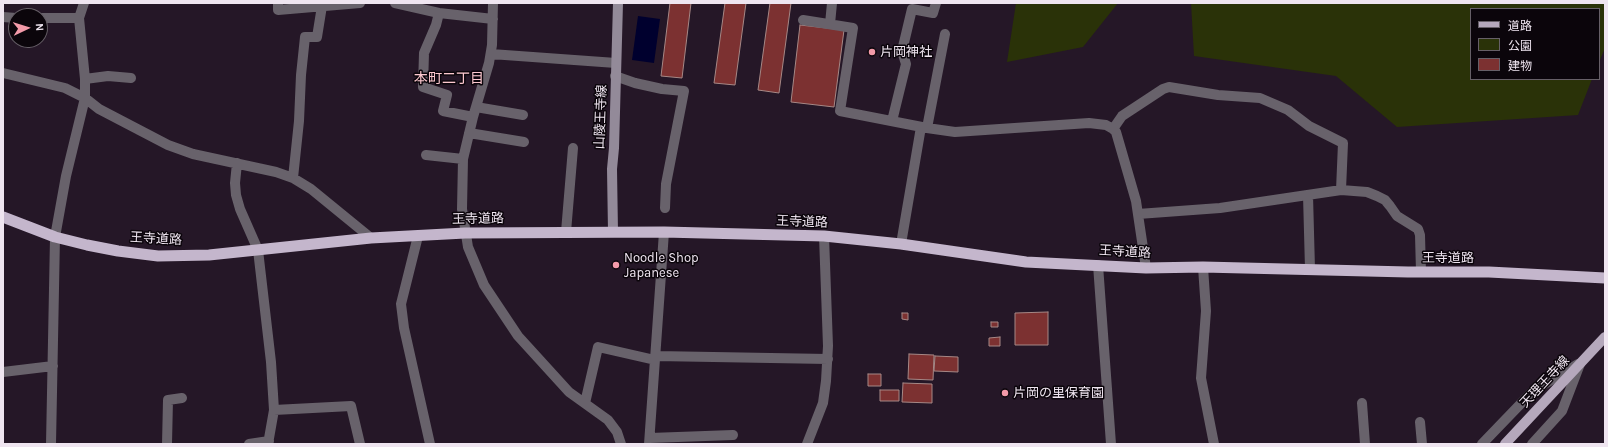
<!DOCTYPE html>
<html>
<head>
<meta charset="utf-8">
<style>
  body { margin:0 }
  #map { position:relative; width:1608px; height:447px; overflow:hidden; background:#251727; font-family:Karla,"Noto Sans JP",sans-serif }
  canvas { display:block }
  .frame { position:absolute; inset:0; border:4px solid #efe5f0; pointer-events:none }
  .legend { position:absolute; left:1470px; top:8px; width:130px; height:72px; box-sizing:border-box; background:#0b050b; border:1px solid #665f67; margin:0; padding:5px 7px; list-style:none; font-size:12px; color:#efe5f0 }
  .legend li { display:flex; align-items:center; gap:8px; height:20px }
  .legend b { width:20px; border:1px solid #665f67 }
  .north { position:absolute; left:8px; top:8px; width:40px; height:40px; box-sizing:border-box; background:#0b050b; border:1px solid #665f67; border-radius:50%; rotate:86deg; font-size:11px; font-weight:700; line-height:16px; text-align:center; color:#efe5f0 }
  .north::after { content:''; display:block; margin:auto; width:14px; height:18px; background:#f39aa9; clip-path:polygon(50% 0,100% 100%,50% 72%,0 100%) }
</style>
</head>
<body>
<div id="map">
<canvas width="1608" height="447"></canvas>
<div class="frame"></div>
<ul class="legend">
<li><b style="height:5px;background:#b5a8bc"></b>道路</li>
<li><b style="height:11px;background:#2a3208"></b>公園</li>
<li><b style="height:11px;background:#7c3131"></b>建物</li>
</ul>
<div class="north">N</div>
</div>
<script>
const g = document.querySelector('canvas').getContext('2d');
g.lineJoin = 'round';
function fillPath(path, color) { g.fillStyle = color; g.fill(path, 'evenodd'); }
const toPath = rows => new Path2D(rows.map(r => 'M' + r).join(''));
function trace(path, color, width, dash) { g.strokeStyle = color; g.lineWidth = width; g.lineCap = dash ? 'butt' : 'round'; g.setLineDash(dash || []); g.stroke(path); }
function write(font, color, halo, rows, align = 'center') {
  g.font = font + ' Karla,"Noto Sans JP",sans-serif'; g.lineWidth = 3; g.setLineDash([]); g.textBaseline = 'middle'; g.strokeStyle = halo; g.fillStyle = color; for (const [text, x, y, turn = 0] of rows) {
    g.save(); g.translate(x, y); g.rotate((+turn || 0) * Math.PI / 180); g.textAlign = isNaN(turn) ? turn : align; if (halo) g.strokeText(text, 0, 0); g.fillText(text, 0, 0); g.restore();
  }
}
const green = toPath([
  [1016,3,1118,3,1083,47,1007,62],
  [1191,3,1605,3,1605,48,1599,62,1599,9,1471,9,1471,79,1592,79,1578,115,1397,127,1336,76,1194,56]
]);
const water = toPath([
  [638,16,660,19,654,63,632,60]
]);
const building = toPath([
  [670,3,691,3,682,78,661,76,670,3],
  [725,3,746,3,735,85,714,83,725,3],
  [770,3,791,3,779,93,758,90,770,3],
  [800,25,844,30,834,107,791,102,800,25],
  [1048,312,1048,345,1015,345,1015,313,1048,312],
  [902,313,908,313,908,320,902,319,902,313],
  [991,322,998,322,998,327,991,327,991,322],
  [1000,337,1000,346,989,346,989,338,1000,337],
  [909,354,934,355,933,380,908,379,909,354],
  [935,356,958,357,958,372,934,371,935,356],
  [868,374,881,374,881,386,868,386,868,374],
  [903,383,932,384,932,403,902,402,903,383],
  [880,390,899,390,899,401,880,401,880,390]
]);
const minor = toPath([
  [278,3,278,10,360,3],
  [395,3,439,13,493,19],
  [493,3,492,45,489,63,473,117,463,159,462,209,468,247,484,285,518,336,569,392,608,420,617,432,621,444],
  [439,13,436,25,424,53,423,87,447,95,443,111,473,117],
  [3,17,16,18],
  [40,18,79,18],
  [803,20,853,28,840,111,927,128,955,132,1089,123,1106,125,1113,129,1116,132,1136,201,1146,268],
  [830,24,832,3],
  [491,54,616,63],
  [3,73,65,88,85,98,99,109,168,145,193,154,276,172,293,178,311,189,371,238],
  [615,76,635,83,662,89,684,91,666,184,665,208],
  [85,79,108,76,131,78],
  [476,107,523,115],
  [892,121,906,64,902,51,912,9,933,13,936,3],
  [927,128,945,34],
  [1113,129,1122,116,1163,89,1169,87,1218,95,1260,98,1288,110,1309,126,1343,143,1341,190],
  [469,133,524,142],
  [426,155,463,159],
  [237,163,235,183,236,195,240,209,258,250,271,362,274,410,268,444],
  [293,178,299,121,301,75,305,37,317,37,322,6],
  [1308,195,1310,269],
  [1138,214,1220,208,1341,190,1367,192,1377,196,1385,200,1390,206,1397,216,1418,229,1420,235,1421,272],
  [566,232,573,148],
  [418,236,401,304,404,328,430,444],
  [901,244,921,127],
  [1098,265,1111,444],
  [1203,267,1206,311,1201,378,1214,444],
  [656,356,828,359],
  [3,372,53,366],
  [585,403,598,347,655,360],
  [1362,403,1365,444],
  [274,410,351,406,360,444],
  [1420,422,1422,444],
  [650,438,733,435],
  [51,444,55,237,66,176,85,98,85,79,79,18,84,3],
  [167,444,168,400,182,398],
  [249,444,269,441],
  [649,444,664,232],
  [807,444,823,403,826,381,828,346,824,236],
  [1482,444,1533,391,1578,364],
  [1532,444,1562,411,1580,364]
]);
const secondary = toPath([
  [613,232,612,169,614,148,618,3]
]);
const primary = toPath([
  [1505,444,1605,337]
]);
const trunk = toPath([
  [3,217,55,237,87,245,118,251,158,256,209,255,371,238,465,233,664,232,824,236,901,244,1026,262,1146,268,1203,267,1408,272,1489,272,1605,278]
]);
const markers = [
  [872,52,4,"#f39aa9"],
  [616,265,4,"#f39aa9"],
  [1005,393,4,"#f39aa9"]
];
const poiNames = [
  ["片岡神社",880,52],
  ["Noodle Shop",624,258],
  ["Japanese",624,273],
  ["片岡の里保育園",1013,393]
];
const streetNames = [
  ["山陵王寺線",601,117,-88],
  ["王寺道路",478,219,-1],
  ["王寺道路",802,222,2],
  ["王寺道路",156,239,3],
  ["王寺道路",1125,252,3],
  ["王寺道路",1448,258],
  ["天理王寺線",1545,382,-47]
];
const neighbourhoodNames = [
  ["本町二丁目",449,79]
];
fillPath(green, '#2a3208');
fillPath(water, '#00002e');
fillPath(building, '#7c3131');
trace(building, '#a68886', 1);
trace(minor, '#68626b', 10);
trace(secondary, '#938a99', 10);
trace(primary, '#b5a8bc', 10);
trace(trunk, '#c4b6cc', 11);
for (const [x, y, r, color] of markers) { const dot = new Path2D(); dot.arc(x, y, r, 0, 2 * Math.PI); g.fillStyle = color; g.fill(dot); trace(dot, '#0b050b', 1.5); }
write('13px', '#efe5f0', '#0b050b', poiNames, 'left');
write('13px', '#efe5f0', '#0b050b', streetNames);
write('14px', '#fcc8cf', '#0b050b', neighbourhoodNames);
</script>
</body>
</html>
